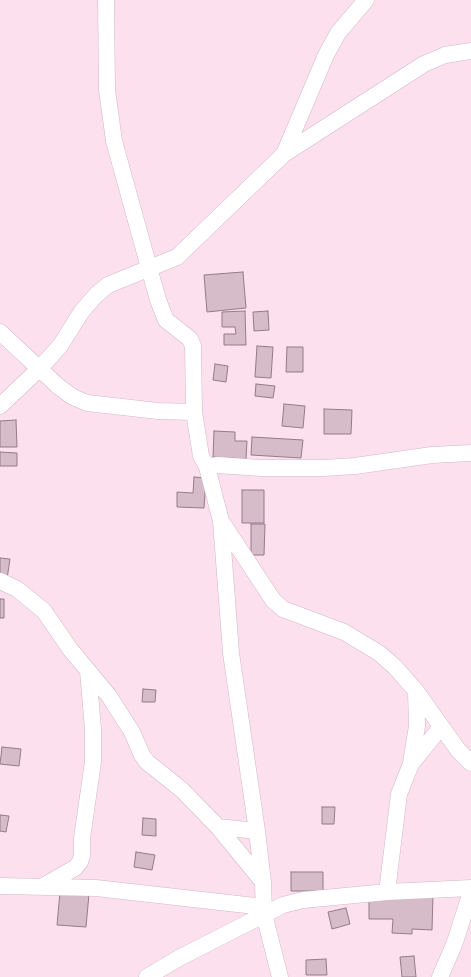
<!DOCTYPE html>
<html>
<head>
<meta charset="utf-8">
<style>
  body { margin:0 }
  canvas { display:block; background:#fce0ee }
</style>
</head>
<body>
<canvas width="471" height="977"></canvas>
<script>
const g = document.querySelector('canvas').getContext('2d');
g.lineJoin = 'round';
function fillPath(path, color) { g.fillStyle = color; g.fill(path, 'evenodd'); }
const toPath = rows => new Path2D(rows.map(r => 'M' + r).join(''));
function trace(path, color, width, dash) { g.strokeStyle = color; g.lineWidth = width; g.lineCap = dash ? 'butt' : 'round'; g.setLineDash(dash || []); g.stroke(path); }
const building = toPath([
  [243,272,246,308,207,312,204,275,243,272],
  [245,311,246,345,224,345,224,334,236,334,235,327,222,327,222,312,245,311],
  [268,311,269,330,254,331,253,312,268,311],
  [257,346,273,347,271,378,255,377,257,346],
  [287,347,303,347,303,372,286,372,287,347],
  [215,364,228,366,226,382,213,380,215,364],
  [256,384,275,386,273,398,255,396,256,384],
  [284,404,305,406,303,428,282,426,284,404],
  [324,409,352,410,351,434,324,434,324,409],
  [16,420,17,447,0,447,0,421,16,420],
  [214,431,235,432,235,441,247,441,246,459,213,457,214,431],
  [252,437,303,440,301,458,251,455,252,437],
  [0,452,17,453,17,466,0,466,0,452],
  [194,477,206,478,204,508,177,507,177,492,193,493,194,477],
  [242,490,264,490,264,523,242,523,242,490],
  [251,524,265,524,264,555,251,555,251,524],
  [0,558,10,559,7,579,0,578,0,558],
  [0,599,4,599,4,618,0,618,0,599],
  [143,689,156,690,155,702,142,702,143,689],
  [2,747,21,749,19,766,0,764,2,747],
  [322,807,335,807,334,824,322,824,322,807],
  [0,815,9,816,6,832,0,831,0,815],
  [143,818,156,819,156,836,142,835,143,818],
  [136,852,155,855,152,870,134,867,136,852],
  [291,872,323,872,323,891,291,891,291,872],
  [60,892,89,894,86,927,57,925,60,892],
  [369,894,433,895,432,930,412,929,412,934,392,933,393,919,369,919,369,894],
  [346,908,350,924,332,929,328,912,346,908],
  [414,956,416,977,402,977,400,957,414,956],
  [326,959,327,975,306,975,306,960,326,959]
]);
const minor = toPath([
  [106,0,107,90,114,141,158,300,166,320,190,339,193,346,194,412,201,456,207,467,221,521,231,653,257,831,263,882,264,914,280,977],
  [284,154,326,55,338,33,366,0],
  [0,332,59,387,73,397,87,403,158,411,194,412],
  [0,406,39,369,60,346,82,311,96,295,108,285,177,257,284,154,424,64,445,55,471,51],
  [207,467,217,465,261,468,324,468,355,466,432,455,471,453],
  [223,524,273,600,283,609,344,632,379,653,395,667,416,691,458,750,471,763],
  [0,581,17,589,44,611,70,649,109,696,132,732,142,755,147,762,182,790,218,827,263,882],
  [411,763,417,726,416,691],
  [218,827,257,831],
  [45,885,75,868,80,862,82,855,82,838,93,762,93,729,88,671],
  [0,886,96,888,264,907],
  [387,892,399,794,411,764,441,727],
  [147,977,179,958,283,905,303,900,387,892,471,888],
  [440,977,454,945,471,892]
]);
fillPath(building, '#d6bbc9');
trace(building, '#957b88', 1);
trace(minor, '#d2b7c4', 17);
trace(minor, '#fff', 16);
</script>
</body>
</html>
